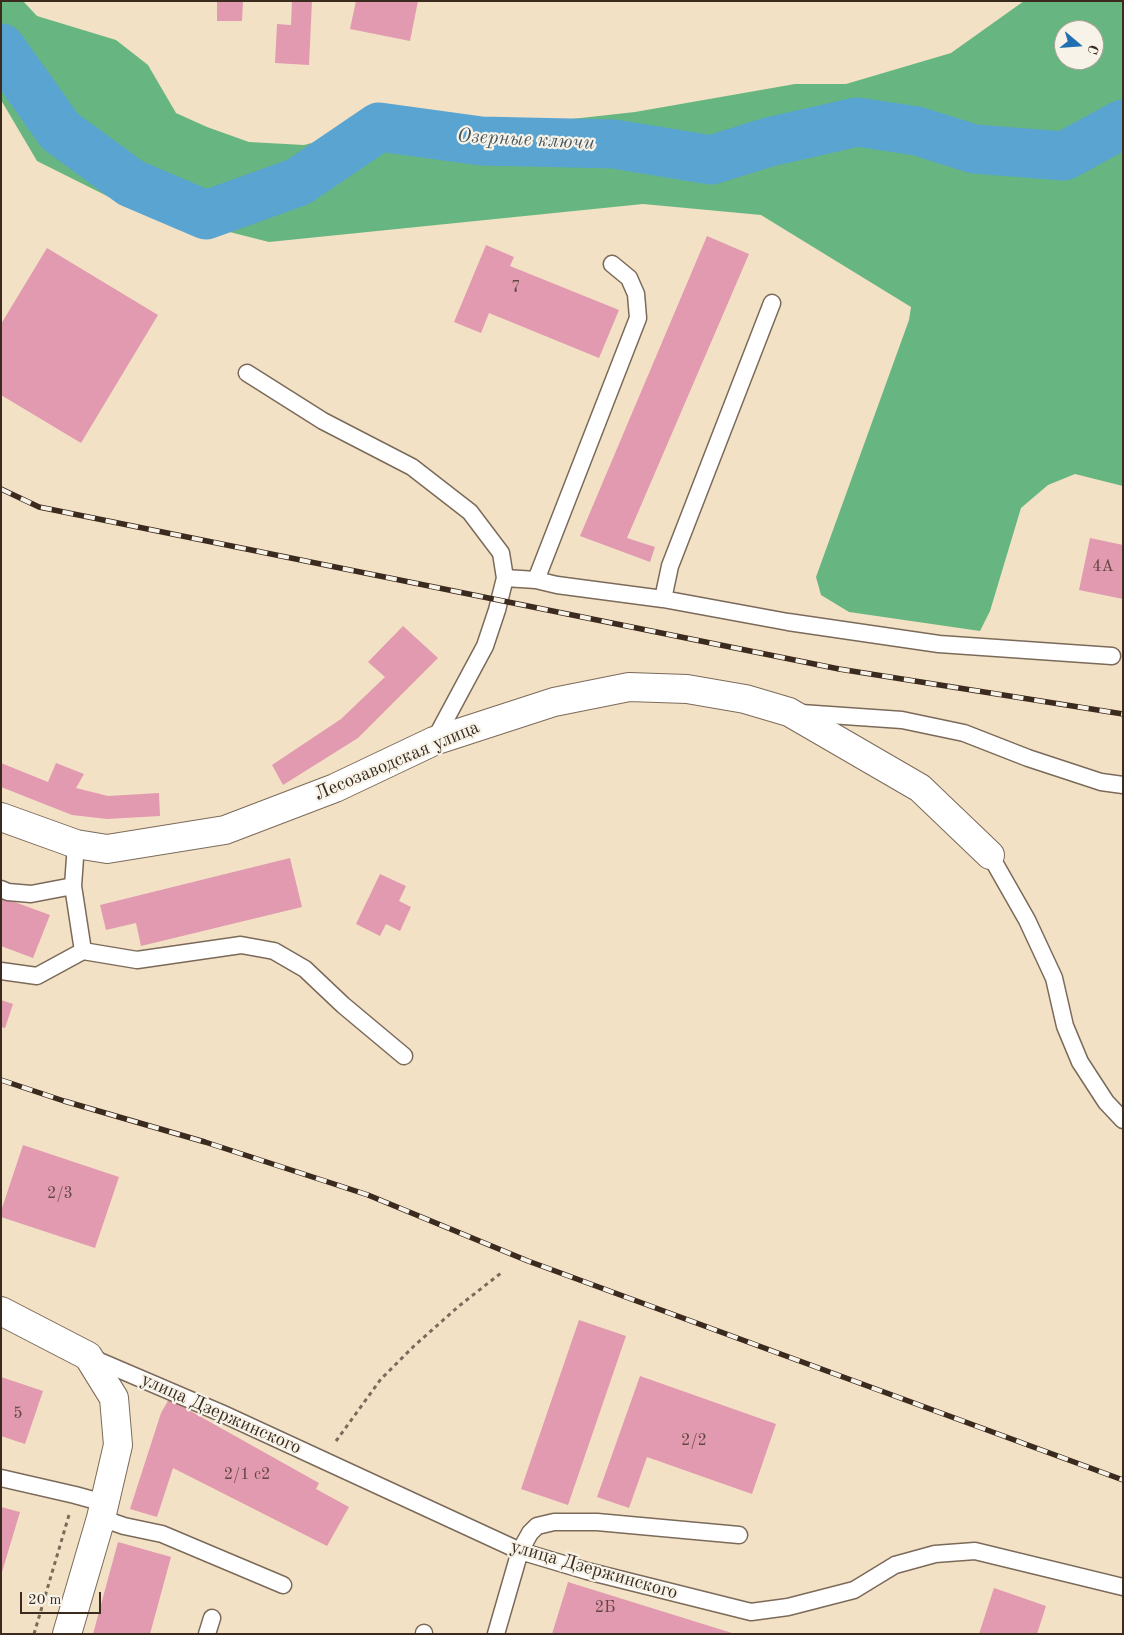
<!DOCTYPE html>
<html>
<head>
<meta charset="utf-8">
<style>
  body { margin:0 }
  #map { position:relative; width:1124px; height:1635px; overflow:hidden; background:#f3e1c6; font-family:"Old Standard TT",serif }
  canvas { display:block }
  .frame { position:absolute; inset:0; border:2px solid #3b2a1e; pointer-events:none }
  .north { position:absolute; left:1054px; top:20px; width:50px; height:50px; box-sizing:border-box; background:#f7f3e8; border:1px solid #aca397; border-radius:50%; rotate:108deg; font-size:14px; font-weight:700; line-height:20px; text-align:center; color:#3b2a1e }
  .north::after { content:''; display:block; margin:auto; width:18px; height:22px; background:#1f6fb2; clip-path:polygon(50% 0,100% 100%,50% 72%,0 100%) }
  .scale { position:absolute; left:20px; top:1592px; width:81px; height:22px; box-sizing:border-box; border:2px solid #3b2a1e; border-top:0; padding-left:6px; font-size:15px; line-height:18px; white-space:nowrap; color:#3b2a1e; -webkit-text-stroke:4px #f7f3e8; paint-order:stroke }
</style>
</head>
<body>
<div id="map">
<canvas width="1124" height="1635"></canvas>
<div class="frame"></div>
<div class="north">С</div>
<div class="scale">20 m</div>
</div>
<script>
const g = document.querySelector('canvas').getContext('2d');
g.lineJoin = 'round';
function fillPath(path, color) { g.fillStyle = color; g.fill(path, 'evenodd'); }
const toPath = rows => new Path2D(rows.map(r => 'M' + r).join(''));
function trace(path, color, width, dash) { g.strokeStyle = color; g.lineWidth = width; g.lineCap = dash ? 'butt' : 'round'; g.setLineDash(dash || []); g.stroke(path); }
function write(font, color, halo, rows, align = 'center') {
  g.font = font + ' "Old Standard TT",serif'; g.lineWidth = 4.5; g.setLineDash([]); g.textBaseline = 'middle'; g.strokeStyle = halo; g.fillStyle = color; for (const [text, x, y, turn = 0] of rows) {
    g.save(); g.translate(x, y); g.rotate((+turn || 0) * Math.PI / 180); g.textAlign = isNaN(turn) ? turn : align; if (halo) g.strokeText(text, 0, 0); g.fillText(text, 0, 0); g.restore();
  }
}
const forest = toPath([
  [1,1,23,1,37,16,116,40,148,65,176,113,207,127,249,142,304,145,366,129,444,112,517,125,635,112,795,84,846,84,951,53,1024,1,1123,1,1123,486,1075,474,1048,485,1021,508,990,611,980,631,849,612,821,595,816,577,909,320,911,307,761,215,643,204,269,242,127,206,37,161,1,100],
  [1064,30,1094,30,1094,60,1064,60]
]);
const river = toPath([
  [1,48,60,131,131,183,206,215,298,182,379,127,481,141,614,144,711,160,769,142,857,122,917,131,974,149,1064,156,1123,124]
]);
const building = toPath([
  [217,1,243,1,242,21,217,21],
  [292,1,312,1,309,65,275,63,277,24,291,25],
  [356,1,418,1,410,41,350,29],
  [707,236,749,254,627,538,655,547,650,562,580,536],
  [486,245,514,257,510,266,619,310,599,358,489,313,481,333,454,322],
  [47,248,158,315,81,443,1,395,1,324],
  [1090,538,1123,545,1123,599,1079,590],
  [403,626,438,658,358,738,283,785,272,765,341,719,385,677,368,662],
  [1,763,48,782,56,763,84,774,76,788,108,796,159,793,160,816,107,819,72,815,1,787],
  [290,858,302,907,141,946,136,923,106,930,100,905],
  [380,874,406,886,399,901,411,907,400,931,386,924,380,936,356,924],
  [1,897,50,915,33,958,1,946],
  [1,1000,13,1004,5,1028,1,1027],
  [23,1145,119,1177,95,1248,1,1217,1,1211],
  [579,1320,626,1336,568,1505,521,1489],
  [640,1376,776,1424,752,1494,647,1457,629,1508,597,1497],
  [1,1377,43,1391,25,1444,1,1436],
  [169,1399,319,1483,316,1489,349,1507,327,1546,173,1468,157,1517,130,1509,161,1413],
  [1,1507,20,1512,2,1572,1,1572],
  [118,1542,171,1557,150,1634,93,1634],
  [568,1582,732,1633,732,1634,552,1634],
  [994,1588,1046,1606,1037,1634,979,1634]
]);
const path = toPath([
  [336,1441,381,1379,414,1346,459,1306,501,1273],
  [34,1634,69,1515]
]);
const service = toPath([
  [247,373,323,421,412,467,470,512,501,553,505,578,497,610,485,646,434,741],
  [505,578,536,580,557,585,663,599,788,622,939,644,1112,656],
  [536,580,638,318,636,294,629,278,612,264],
  [663,599,670,566,772,303],
  [801,713,902,720,964,733,1028,758,1101,782,1123,785],
  [990,855,1027,920,1054,978,1065,1026,1080,1062,1106,1102,1123,1120],
  [1,889,8,892,31,894,73,886],
  [83,951,137,960,241,945,274,951,305,969,343,1005,404,1056],
  [1,971,37,976,83,951,73,886,76,844],
  [90,1357,221,1413,520,1551,587,1571,751,1612,788,1607,854,1590,895,1565,935,1554,975,1551,1123,1587],
  [1,1478,75,1495,104,1503],
  [101,1518,124,1526,162,1534,283,1585],
  [424,1633,424,1634],
  [207,1634,212,1618],
  [496,1634,520,1551,530,1533,537,1526,554,1522,597,1522,739,1535]
]);
const minor = toPath([
  [1,817,76,844,107,849,225,830,335,788,434,741,554,702,629,687,687,689,745,699,789,712,920,788,990,855]
]);
const tertiary = toPath([
  [1,1311,88,1356,114,1398,118,1445,101,1518,67,1634]
]);
const rail = toPath([
  [1,489,39,507,839,669,1123,714],
  [1,1080,64,1101,205,1142,368,1195,528,1261,1123,1480]
]);
const numberNames = [
  ["7",516,288],
  ["4А",1103,567],
  ["2/3",60,1194],
  ["5",18,1414],
  ["2/2",694,1441],
  ["2/1 с2",247,1475],
  ["2Б",605,1608]
];
const streetNames = [
  ["Лесозаводская улица",397,761,-23],
  ["улица Дзержинского",221,1414,24],
  ["улица Дзержинского",594,1570,16]
];
const waterNames = [
  ["Озерные ключи",526,140,3]
];
fillPath(forest, '#67b681');
trace(river, '#59a4d1', 49);
fillPath(building, '#e19aaf');
trace(service, '#7b6a59', 19);
trace(minor, '#7b6a59', 30);
trace(tertiary, '#7b6a59', 30);
trace(path, '#7b6a59', 3, [4, 4]);
trace(service, '#fff', 16);
trace(minor, '#fff', 28);
trace(tertiary, '#fff', 28);
trace(rail, '#3b2a1e', 5.5);
trace(rail, '#f7f3e8', 4, [11]);
write('16px', '#644642', null, numberNames);
write('19px', '#3b2a1e', '#f7f3e8', streetNames);
write('italic 20px', '#46555d', '#f7f3e8', waterNames);
</script>
</body>
</html>
